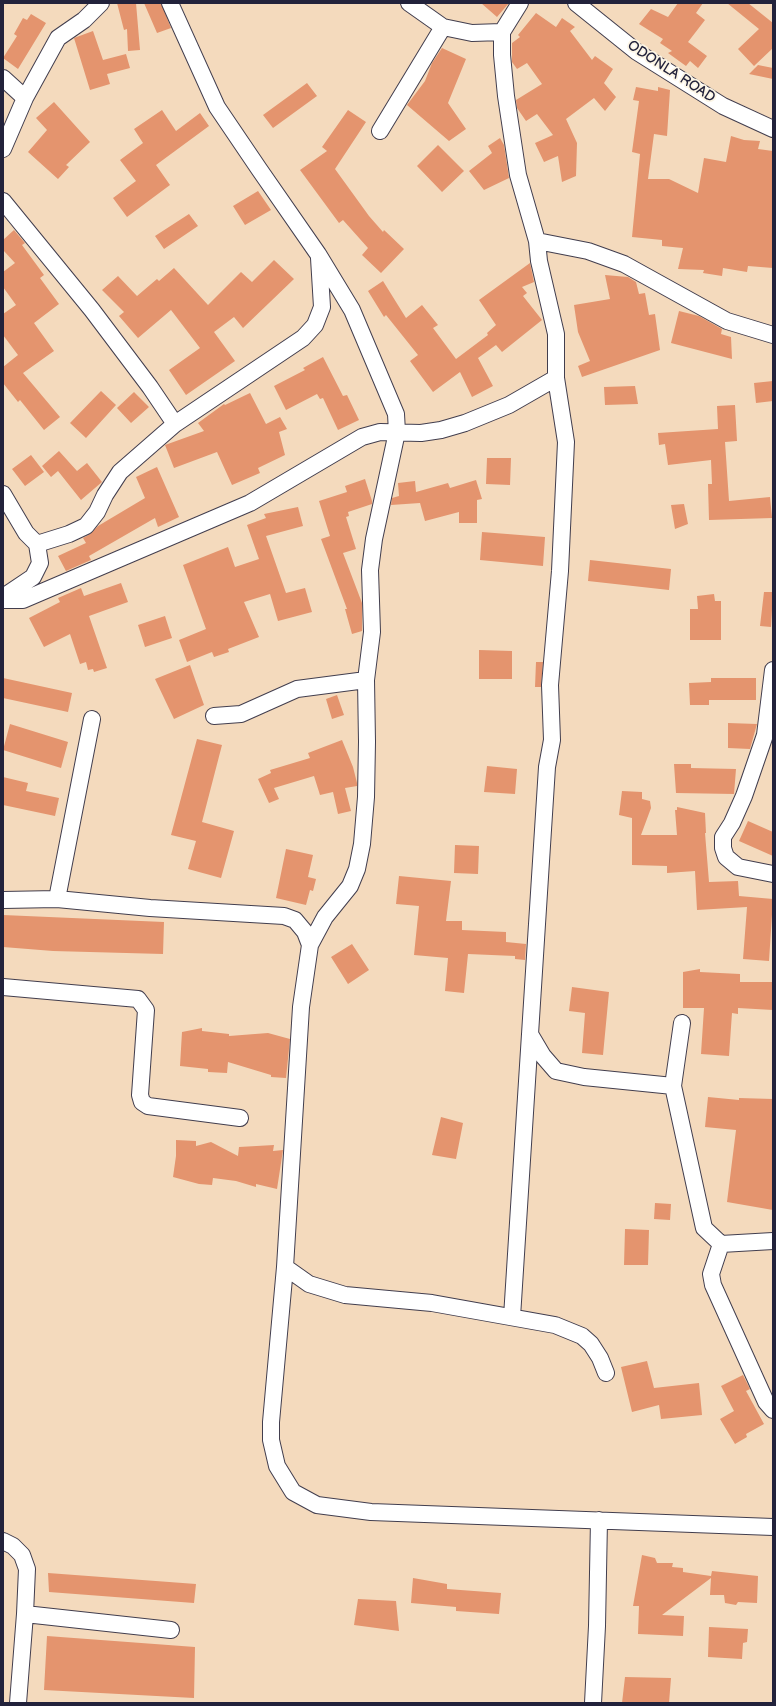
<!DOCTYPE html>
<html>
<head>
<meta charset="utf-8">
<style>
  body { margin:0 }
  #map { position:relative; width:776px; height:1706px; overflow:hidden; background:#f4dabd; font-family:"Balsamiq Sans",sans-serif }
  canvas { display:block }
  .frame { position:absolute; inset:0; border:4px solid #22223b; pointer-events:none }
</style>
</head>
<body>
<div id="map">
<canvas width="776" height="1706"></canvas>
<div class="frame"></div>
</div>
<script>
const g = document.querySelector('canvas').getContext('2d');
g.lineJoin = 'round';
function fillPath(path, color) { g.fillStyle = color; g.fill(path, 'evenodd'); }
const toPath = rows => new Path2D(rows.map(r => 'M' + r).join(''));
function trace(path, color, width, dash) { g.strokeStyle = color; g.lineWidth = width; g.lineCap = dash ? 'butt' : 'round'; g.setLineDash(dash || []); g.stroke(path); }
function write(font, color, halo, rows, align = 'center') {
  g.font = font + ' "Balsamiq Sans",sans-serif'; g.lineWidth = 3.5; g.setLineDash([]); g.textBaseline = 'middle'; g.strokeStyle = halo; g.fillStyle = color; for (const [text, x, y, turn = 0] of rows) {
    g.save(); g.translate(x, y); g.rotate((+turn || 0) * Math.PI / 180); g.textAlign = isNaN(turn) ? turn : align; if (halo) g.strokeText(text, 0, 0); g.fillText(text, 0, 0); g.restore();
  }
}
const building = toPath([
  [117,3,136,3,140,50,128,51,127,29,124,30],
  [144,3,161,3,171,28,157,33],
  [481,3,509,3,497,17],
  [678,3,703,3,696,13,705,20,688,42,707,56,698,68,690,61,686,66,668,53,672,51,660,43,663,39,639,24,651,9,668,17],
  [727,3,748,3,773,23,773,48,754,66,738,49,759,29],
  [536,13,556,27,562,18,575,27,570,31,592,60,595,56,613,69,604,83,616,97,605,111,594,98,566,119,577,143,576,176,562,182,558,156,544,162,535,143,553,135,537,114,526,121,517,108,516,100,542,84,527,63,517,69,512,62,512,43,520,37,518,35],
  [31,14,46,23,18,69,3,58,17,36,14,34,23,18,27,20],
  [93,31,103,60,126,54,130,68,107,74,110,84,90,90,74,38],
  [442,48,466,59,448,103,466,129,449,141,407,105,425,81,432,63],
  [758,65,773,68,773,79,749,74],
  [307,83,317,96,273,128,263,115],
  [636,87,658,91,658,87,670,90,667,136,654,134,648,179,669,179,698,193,704,158,726,162,731,136,744,140,760,141,758,149,773,151,773,268,748,266,747,272,723,268,722,276,703,273,704,270,678,269,683,248,662,246,662,240,632,237,640,154,632,152,639,101,633,100],
  [54,102,90,142,66,165,69,167,58,179,28,152,47,130,36,118],
  [162,110,176,131,200,113,209,126,156,165,170,185,127,217,113,198,136,181,120,160,143,143,134,129],
  [348,110,366,122,335,169,369,216,383,232,384,230,404,249,381,273,362,255,368,248,343,220,339,223,300,170,327,151,322,147],
  [500,138,504,145,509,178,484,190,469,171,492,153,488,146],
  [438,145,464,171,442,192,417,166],
  [258,191,271,210,245,225,233,206],
  [189,214,198,226,164,249,155,236],
  [14,230,25,243,22,245,44,275,40,278,59,304,34,323,54,351,23,373,60,417,44,430,20,400,18,402,3,383,3,367,18,355,3,335,3,314,16,305,3,287,3,272,15,263,3,250,3,240],
  [274,260,294,279,243,328,234,317,214,332,235,361,186,395,169,370,200,348,171,310,138,338,119,316,124,312,102,290,118,276,137,296,157,279,159,281,174,268,208,305,241,272,252,282],
  [530,263,534,282,522,287,527,293,523,296,542,320,502,352,496,345,478,358,493,386,472,397,460,372,433,392,410,361,418,355,386,315,384,317,368,291,383,281,406,318,422,305,438,325,433,328,456,359,488,335,487,333,496,325,479,300],
  [605,275,628,277,636,282,639,294,645,293,649,315,655,314,660,350,582,377,578,366,590,361,578,332,574,305,610,299],
  [679,311,699,316,722,329,721,334,731,337,732,359,671,343],
  [323,357,343,396,347,395,359,420,338,430,323,398,320,399,317,394,286,410,274,386,305,370,303,368],
  [773,381,773,401,756,403,754,383],
  [635,386,638,404,605,405,604,387],
  [101,391,116,405,86,438,70,423],
  [134,392,149,407,131,423,117,408],
  [250,393,266,424,280,417,287,429,279,432,285,455,258,468,260,473,232,485,217,452,174,468,165,445,204,431,198,423,224,404,225,405],
  [735,405,737,441,725,442,729,501,770,497,772,518,709,520,708,484,712,484,711,460,668,465,665,444,659,445,658,433,718,429,717,406],
  [59,451,77,471,87,463,102,482,81,500,58,471,51,477,42,466],
  [31,455,44,472,25,486,12,469],
  [487,458,511,458,510,485,486,484],
  [157,467,179,517,158,527,155,518,89,556,91,560,66,571,58,556,86,543,83,538,90,534,98,526,145,498,136,477],
  [365,479,372,501,372,504,348,512,349,516,346,517,356,549,343,553,362,603,362,631,352,634,345,609,347,609,321,539,330,536,319,501,347,492,345,486],
  [476,480,482,499,477,500,477,523,459,523,459,512,425,521,420,503,391,505,392,498,399,496,398,483,415,481,416,492,448,483,450,488],
  [684,504,688,524,675,529,671,505],
  [298,507,303,526,266,536,286,593,305,588,312,612,278,621,270,594,244,602,259,637,228,649,229,652,214,657,212,652,187,662,179,640,206,629,183,565,228,547,235,567,259,559,247,525,266,518,264,514],
  [482,532,545,537,543,566,480,560],
  [590,560,671,569,669,590,588,581],
  [121,583,128,602,89,616,107,668,94,672,93,669,88,670,86,662,80,664,70,634,44,647,29,618,60,602,58,598,81,588,84,596],
  [764,592,773,592,771,627,760,626],
  [714,594,715,601,721,601,721,640,690,640,690,609,698,609,697,596],
  [165,616,172,638,145,647,138,625],
  [479,650,512,651,512,679,479,679],
  [536,662,543,662,541,687,535,687],
  [190,665,204,705,174,719,155,679],
  [3,678,72,693,68,712,3,698],
  [711,678,756,678,756,700,709,700,709,705,690,705,689,683,711,682],
  [337,695,344,715,332,719,326,699],
  [728,723,757,724,750,749,728,748],
  [10,724,68,742,61,768,3,750],
  [197,739,222,745,202,822,234,831,221,878,188,869,196,841,171,835],
  [342,740,353,767,357,783,357,786,345,788,351,811,338,814,333,792,320,795,314,776,274,788,279,799,269,803,258,779,271,773,270,770,310,758,308,753],
  [674,764,691,764,691,768,736,769,734,794,676,793],
  [487,766,517,769,515,794,484,792],
  [3,777,28,783,26,791,59,798,55,816,3,805],
  [622,791,642,792,642,799,650,801,651,808,641,835,677,835,675,810,677,810,677,807,705,813,706,833,705,833,709,882,738,881,739,896,773,899,769,961,743,959,747,907,697,910,695,871,667,873,667,866,632,865,632,818,619,815],
  [748,821,773,832,773,856,739,841],
  [455,845,479,846,478,874,454,873],
  [286,849,313,855,308,877,316,879,313,891,310,890,306,905,276,898],
  [399,876,451,881,446,921,462,921,462,930,506,932,506,942,526,944,525,960,515,959,515,956,468,954,464,993,445,991,448,958,414,955,419,906,396,904],
  [3,915,164,922,163,954,53,951,3,947],
  [352,944,369,970,348,984,331,957],
  [700,969,700,972,740,974,740,982,773,982,773,1010,738,1008,738,1014,732,1013,729,1056,701,1054,704,1008,683,1008,683,972],
  [572,987,609,992,603,1055,582,1053,585,1013,569,1011],
  [202,1028,202,1031,229,1034,229,1036,268,1033,290,1039,286,1078,271,1077,271,1075,228,1062,227,1073,208,1072,208,1069,180,1066,182,1032],
  [708,1097,739,1100,739,1098,773,1099,773,1210,727,1202,736,1130,705,1127],
  [441,1117,463,1123,456,1159,432,1155],
  [176,1140,196,1141,196,1146,211,1142,238,1156,239,1147,274,1145,273,1151,283,1150,277,1189,256,1184,256,1187,236,1181,213,1178,212,1185,199,1184,173,1177,176,1156],
  [655,1203,671,1204,670,1220,654,1219],
  [625,1229,649,1230,648,1265,624,1265],
  [647,1361,654,1388,699,1383,702,1415,661,1419,659,1405,632,1412,621,1367],
  [743,1375,750,1389,746,1391,764,1424,746,1434,747,1437,735,1444,720,1419,734,1411,721,1386],
  [642,1555,655,1558,657,1563,673,1563,672,1567,683,1568,683,1572,711,1576,712,1571,758,1576,757,1603,738,1602,736,1605,725,1603,724,1595,710,1595,711,1578,662,1615,684,1616,683,1636,638,1634,639,1606,633,1606],
  [48,1573,196,1584,194,1603,49,1592],
  [413,1578,447,1584,447,1589,501,1593,499,1614,456,1611,456,1607,411,1603],
  [358,1599,396,1601,399,1631,354,1625],
  [709,1627,748,1629,747,1642,743,1643,742,1659,708,1657],
  [47,1636,195,1647,194,1698,44,1690],
  [625,1677,671,1678,669,1703,622,1703]
]);
const minor = toPath([
  [170,3,217,107,259,169,318,254,352,310,396,414,397,432,374,539,370,570,372,632,366,680,367,742,366,797,362,844,357,869,350,886,325,917,310,945],
  [409,3,443,27],
  [576,3,637,52,723,106,773,129],
  [3,78,25,98],
  [380,131,443,27,472,33,502,32],
  [3,149,25,98,58,38,84,20,101,3],
  [3,201,92,310,150,387,175,424],
  [537,241,588,251,624,264,727,321,773,335],
  [3,494,26,533,37,544,40,563,33,577,3,597],
  [37,544,69,534,86,526,97,512,105,495,120,472,175,424,303,338,315,325,322,307,319,258],
  [3,600,23,600,250,503,362,437,380,432,421,433,441,430,465,423,509,405,556,378],
  [773,670,765,735,744,796,732,823,723,837,723,848,726,857,738,867,773,874],
  [214,716,241,714,297,689,366,680],
  [57,899,92,719],
  [3,900,57,899,150,908,284,916,295,920,305,932,310,945,301,1007,285,1267,271,1422,271,1440,277,1466,293,1492,317,1505,371,1512,773,1527],
  [3,987,138,999,146,1010,140,1095,142,1102,148,1106,240,1118],
  [682,1023,673,1086,704,1228,721,1244,773,1241],
  [530,1034,543,1056,556,1071,584,1077,673,1086],
  [721,1244,711,1274,713,1285,766,1402,773,1410],
  [285,1267,309,1284,345,1295,432,1303,555,1325,582,1336,591,1344,600,1358,606,1373],
  [512,1317,547,767,552,740,550,685,560,571,566,442,556,378,556,334,539,261,537,241,518,175,506,96,502,55,502,32,520,3],
  [3,1541,13,1546,22,1555,27,1569,25,1614,171,1630],
  [18,1703,25,1614],
  [593,1703,597,1626,599,1520]
]);
const streetNames = [
  ["ODONLA ROAD",671,72,33]
];
fillPath(building, '#e4946e');
trace(minor, '#423e4e', 18);
trace(minor, '#fff', 16);
write('14px', '#22223b', '#fcf5e5', streetNames);
</script>
</body>
</html>
